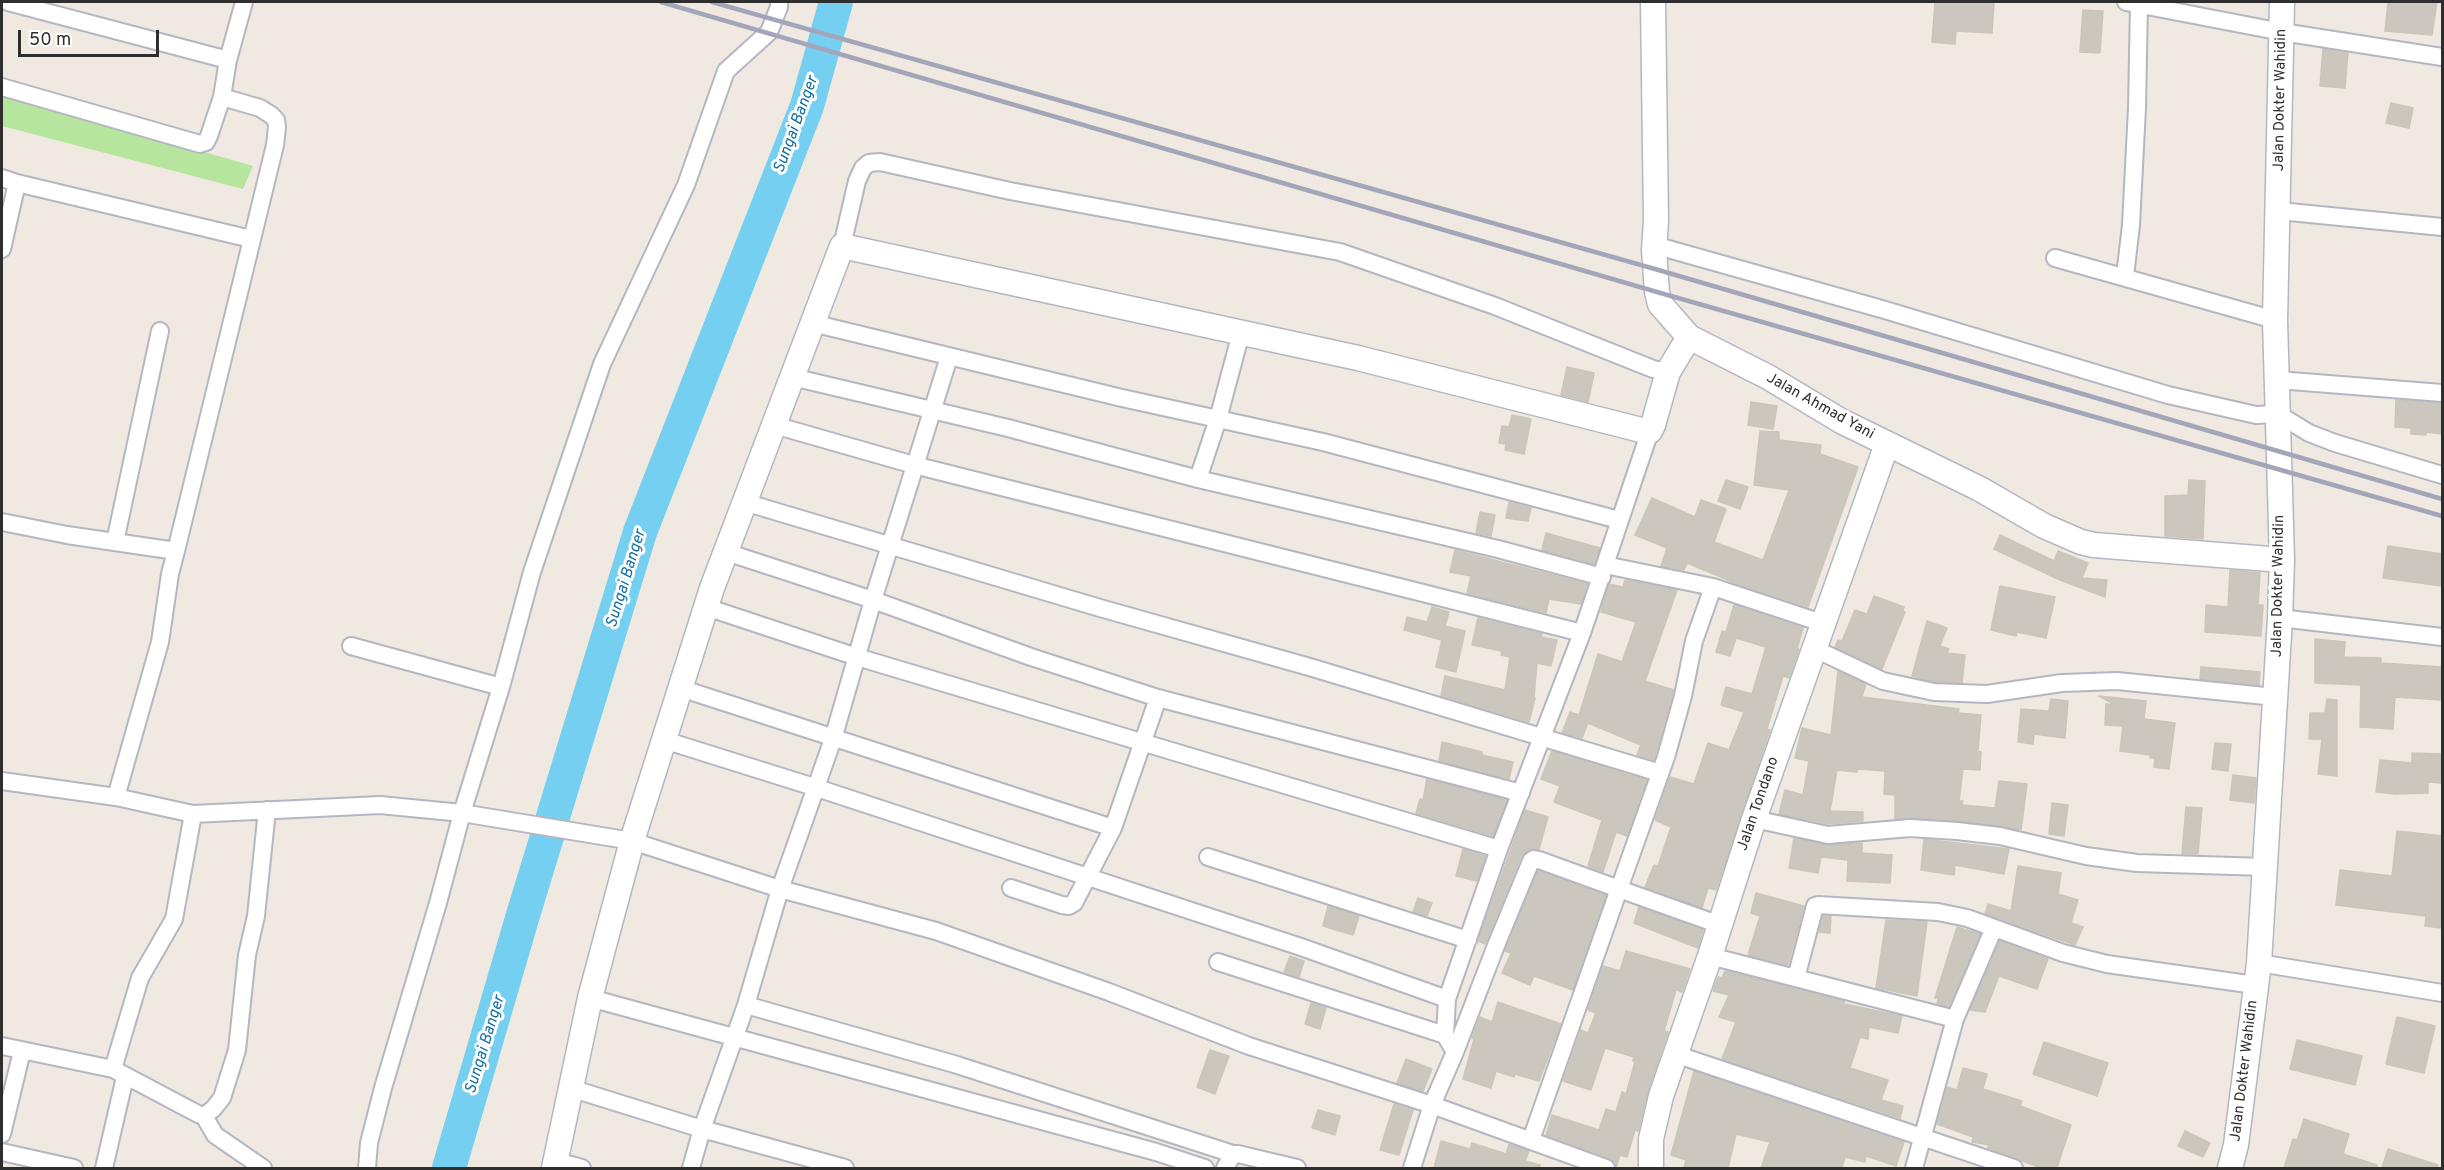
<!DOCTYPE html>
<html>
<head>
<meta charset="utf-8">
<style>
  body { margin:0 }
  #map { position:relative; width:2444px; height:1170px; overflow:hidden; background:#efe9e1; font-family:Overpass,sans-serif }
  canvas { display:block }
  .frame { position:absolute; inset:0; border:3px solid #2e2e2e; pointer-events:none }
  .scale { position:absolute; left:18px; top:30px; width:141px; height:27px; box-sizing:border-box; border:3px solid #2e2e2e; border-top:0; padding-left:8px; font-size:18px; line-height:21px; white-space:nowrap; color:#2e2e2e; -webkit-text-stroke:4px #fff; paint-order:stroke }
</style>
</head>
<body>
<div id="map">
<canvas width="2444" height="1170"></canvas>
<div class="frame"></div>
<div class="scale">50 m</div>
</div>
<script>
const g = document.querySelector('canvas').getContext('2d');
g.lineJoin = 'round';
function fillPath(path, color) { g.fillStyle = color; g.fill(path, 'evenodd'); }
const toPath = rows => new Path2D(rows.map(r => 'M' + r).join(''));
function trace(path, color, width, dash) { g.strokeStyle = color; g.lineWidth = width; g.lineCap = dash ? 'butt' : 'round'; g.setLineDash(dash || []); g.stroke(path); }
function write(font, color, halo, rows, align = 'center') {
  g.font = font + ' Overpass,sans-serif'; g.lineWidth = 6; g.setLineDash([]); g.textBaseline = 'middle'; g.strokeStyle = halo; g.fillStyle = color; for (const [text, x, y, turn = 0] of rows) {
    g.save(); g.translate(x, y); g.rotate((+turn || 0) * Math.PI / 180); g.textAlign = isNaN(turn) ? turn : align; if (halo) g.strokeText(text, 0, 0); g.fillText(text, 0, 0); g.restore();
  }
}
const green = toPath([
  [2,94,253,166,243,189,2,126]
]);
const river = toPath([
  [449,1168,523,915,640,532,807,106,836,2]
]);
const building = toPath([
  [1935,2,1994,2,1992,33,1956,31,1955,44,1932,42,1935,2],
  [2388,2,2437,2,2432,35,2385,31,2388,2],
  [2083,10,2103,11,2100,53,2080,52,2083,10],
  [2323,49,2348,53,2345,88,2320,86,2323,49],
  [2391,103,2413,108,2409,128,2386,123,2391,103],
  [1567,367,1594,373,1588,402,1561,395,1567,367],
  [2396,400,2442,403,2442,434,2426,432,2426,435,2411,434,2411,428,2395,427,2396,400],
  [1751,402,1777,406,1773,429,1748,425,1751,402],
  [1512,415,1531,419,1524,454,1505,450,1506,444,1499,443,1502,426,1509,427,1512,415],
  [1760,431,1779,432,1779,440,1821,445,1820,454,1858,467,1808,607,1740,585,1687,563,1684,570,1661,566,1667,548,1635,535,1652,498,1695,517,1701,500,1726,509,1714,542,1763,560,1789,490,1754,485,1760,431],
  [1726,480,1748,487,1740,509,1718,501,1726,480],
  [2189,480,2205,481,2203,539,2165,536,2165,496,2188,495,2189,480],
  [1509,502,1531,508,1528,521,1506,518,1509,502],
  [1480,512,1495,515,1491,536,1476,533,1480,512],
  [1546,533,1600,548,1594,564,1542,550,1546,533],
  [2000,535,2054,561,2058,551,2088,563,2082,578,2107,580,2105,597,2060,580,1994,549,2000,535],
  [2388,546,2442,554,2442,586,2383,578,2388,546],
  [1455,550,1587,584,1581,604,1549,599,1546,613,1467,593,1471,576,1450,572,1455,550],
  [2230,570,2260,573,2258,605,2263,605,2261,636,2205,632,2206,605,2228,607,2230,570],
  [1625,580,1677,590,1645,681,1674,690,1654,760,1637,755,1641,745,1588,723,1582,738,1562,733,1570,712,1579,715,1598,654,1622,662,1636,622,1601,612,1609,584,1623,587,1625,580],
  [2000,586,2055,597,2046,638,2017,632,2016,636,1991,630,2000,586],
  [1874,596,1904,607,1903,611,1905,612,1882,669,1835,647,1838,640,1842,641,1855,610,1867,614,1874,596],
  [1734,605,1803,628,1797,649,1799,649,1789,678,1783,676,1767,729,1770,730,1716,890,1708,888,1702,908,1645,887,1654,865,1658,866,1671,827,1655,820,1670,777,1694,784,1708,743,1729,750,1744,712,1721,705,1726,687,1752,694,1766,647,1736,638,1730,656,1716,652,1722,631,1726,632,1734,605],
  [1432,607,1449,612,1445,626,1465,631,1456,672,1436,667,1442,640,1404,630,1407,617,1427,622,1432,607],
  [1478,618,1542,634,1541,637,1557,640,1551,666,1537,663,1534,697,1535,698,1529,722,1441,696,1445,676,1505,690,1510,657,1501,655,1502,651,1472,645,1478,618],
  [1927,621,1947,628,1940,646,1949,649,1947,653,1965,655,1962,683,1935,682,1912,676,1927,621],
  [2315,639,2345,642,2344,657,2381,658,2381,663,2442,667,2442,700,2395,697,2393,729,2360,727,2361,685,2315,683,2315,639],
  [2201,667,2260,672,2259,685,2200,679,2201,667],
  [1838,671,1866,684,1862,697,1959,709,1958,713,1981,715,1978,751,1981,752,1980,770,1963,769,1959,801,1963,801,1962,805,1995,808,1999,781,2027,784,2021,830,1958,821,1895,819,1895,795,1884,794,1885,771,1858,769,1857,772,1837,770,1830,811,1863,812,1863,821,1829,824,1779,814,1785,790,1803,795,1809,761,1795,758,1802,728,1831,735,1838,671],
  [2099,696,2146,701,2144,719,2175,723,2169,769,2154,767,2155,758,2150,758,2150,755,2120,751,2123,726,2105,725,2106,704,2115,705,2099,696],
  [2051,699,2068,701,2065,738,2034,734,2033,744,2018,742,2021,709,2049,711,2051,699],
  [2327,699,2337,700,2337,776,2318,774,2322,739,2309,739,2310,713,2325,713,2327,699],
  [1442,742,1482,752,1482,755,1513,762,1509,779,1439,761,1442,742],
  [2215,743,2231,744,2228,771,2212,769,2215,743],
  [1552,751,1647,780,1627,836,1616,832,1603,872,1588,866,1602,820,1554,802,1560,786,1541,779,1552,751],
  [2412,753,2442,754,2442,783,2428,782,2428,793,2396,794,2376,792,2380,760,2412,763,2412,753],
  [2233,775,2256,778,2254,803,2230,800,2233,775],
  [1427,779,1507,800,1493,836,1416,813,1420,799,1423,800,1427,779],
  [2052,803,2068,805,2064,836,2049,834,2052,803],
  [2186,807,2202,808,2198,854,2182,854,2186,807],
  [1525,810,1548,817,1539,849,1529,850,1521,857,1485,944,1478,941,1525,810],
  [2397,831,2442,836,2442,928,2425,926,2426,916,2336,905,2340,870,2392,876,2397,831],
  [1794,838,1826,845,1862,843,1862,853,1892,855,1890,883,1847,881,1848,860,1821,857,1818,873,1789,868,1794,838],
  [1924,839,2009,849,2004,874,1955,865,1954,875,1921,870,1924,839],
  [1463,849,1485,856,1477,881,1456,876,1463,849],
  [2018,866,2061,873,2058,894,2078,900,2071,923,2083,927,2075,945,1985,914,1988,904,2011,911,2018,866],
  [1538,871,1606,895,1573,990,1534,976,1530,985,1502,973,1511,953,1505,951,1538,871],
  [1756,893,1804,906,1788,965,1748,955,1760,916,1751,913,1756,893],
  [1418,898,1432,903,1427,916,1413,912,1418,898],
  [1328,906,1359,916,1353,935,1323,926,1328,906],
  [1639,907,1703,930,1698,948,1634,923,1639,907],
  [1823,916,1831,916,1830,933,1819,932,1823,916],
  [1886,920,1927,922,1917,996,1876,988,1886,920],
  [1957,927,1980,934,1949,1007,1937,1004,1938,998,1935,998,1957,927],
  [2000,941,2048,959,2037,989,1999,976,1985,1012,1970,1010,2000,941],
  [1626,951,1690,969,1682,992,1676,990,1664,1031,1668,1032,1648,1091,1638,1131,1635,1130,1627,1157,1620,1155,1616,1168,1614,1162,1610,1158,1546,1135,1552,1115,1599,1130,1606,1109,1616,1112,1622,1092,1626,1094,1635,1062,1633,1061,1634,1057,1605,1048,1591,1090,1563,1081,1581,1030,1588,1033,1596,1013,1588,1010,1603,966,1620,971,1626,951],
  [1290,956,1304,961,1299,977,1284,972,1290,956],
  [1725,971,1844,1001,1844,1004,1902,1016,1898,1033,1869,1027,1868,1039,1860,1037,1850,1068,1888,1080,1881,1100,1903,1106,1900,1118,1722,1059,1736,1022,1719,1017,1729,995,1713,991,1718,977,1722,978,1725,971],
  [1498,1002,1561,1024,1539,1081,1515,1074,1514,1077,1496,1071,1491,1088,1463,1079,1474,1039,1472,1038,1480,1017,1492,1022,1498,1002],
  [1311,1003,1326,1008,1320,1029,1305,1024,1311,1003],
  [2397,1017,2435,1026,2424,1073,2386,1064,2397,1017],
  [2297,1040,2362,1056,2355,1085,2290,1069,2297,1040],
  [2044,1042,2108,1063,2097,1096,2033,1074,2044,1042],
  [1210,1050,1229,1056,1215,1094,1197,1087,1210,1050],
  [1406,1059,1432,1069,1423,1091,1397,1083,1406,1059],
  [1963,1068,1987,1074,1983,1089,2022,1101,2020,1106,2071,1125,2057,1168,2035,1168,2036,1166,1988,1148,1989,1145,1972,1142,1973,1137,1937,1124,1947,1087,1957,1090,1963,1068],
  [1694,1071,1904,1142,1896,1166,1866,1156,1865,1162,1845,1157,1842,1168,1761,1168,1770,1142,1736,1134,1728,1168,1684,1168,1686,1160,1671,1155,1694,1071],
  [1394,1104,1413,1110,1399,1155,1380,1150,1394,1104],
  [1318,1110,1340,1116,1335,1135,1312,1128,1318,1110],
  [2304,1119,2349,1134,2343,1154,2377,1165,2377,1168,2284,1168,2293,1139,2297,1140,2304,1119],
  [2185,1131,2210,1143,2203,1157,2178,1146,2185,1131],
  [1441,1141,1470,1149,1472,1143,1506,1154,1509,1144,1529,1151,1525,1161,1540,1165,1539,1168,1434,1168,1441,1141],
  [2388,1149,2438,1165,2437,1168,2382,1168,2388,1149]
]);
const street = toPath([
  [8,2,228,60],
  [2126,2,2282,32,2442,57],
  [2,87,200,144,206,142,209,136,222,97],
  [2,178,17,183,2,249],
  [17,183,251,239],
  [2279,211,2442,227],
  [1654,245,1885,310,2168,395,2256,415,2278,414,2309,433,2335,443,2442,475],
  [842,246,857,181,863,168,869,163,880,162,1010,191,1340,252,1495,306,1653,369,1668,372],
  [2055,258,2275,320],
  [2125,276,2131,225,2137,108,2139,4],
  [812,323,1122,398,1323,442,1619,520],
  [792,377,1008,428,1198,479,1498,549,1602,577],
  [2278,380,2442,393],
  [774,425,914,465,1582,633],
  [1198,479,1218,419,1241,333],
  [744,502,1100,608,1313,668,1660,773],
  [2,522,67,535,176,551,275,145,277,127,276,120,271,115,260,108,222,97,228,60,244,2],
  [115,542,160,331],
  [726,552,873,600,1031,657,1158,698,1521,793],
  [1605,565,1713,587,1822,623],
  [706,607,857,657,1499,849],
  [2280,618,2442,637],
  [351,646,501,687],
  [1813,648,1883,681,1934,692,1987,694,2062,683,2117,681,2275,697],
  [680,688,1113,828],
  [664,740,814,787,1301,947,1447,999],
  [2,781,116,797,193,814,380,805,462,813,632,841,780,889,936,931,1109,992,1249,1046,1432,1105,1606,1168],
  [116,797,160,642,170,574,176,551],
  [1754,819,1828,835,1910,828,1957,831,2000,836,2086,856,2137,863,2265,867],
  [1208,857,1468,940],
  [1011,888,1062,905,1069,906,1074,903,1113,828,1158,698],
  [1710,956,1955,1019],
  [1218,962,1445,1035],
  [2259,963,2442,993],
  [1796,978,1815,906,1818,905,1938,912,1967,918,2063,953,2107,964,2255,985],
  [590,998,1156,1152,1205,1168],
  [746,1005,954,1064,1233,1154],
  [2,1046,113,1069,198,1114,204,1116,213,1109,222,1098,237,1050,247,955,256,916,267,810],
  [1455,1052,1497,943,1531,861,1534,859,1539,860,1619,889,1666,757,1683,696,1694,641,1713,587],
  [1675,1054,2014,1168],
  [113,1069,140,978,174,919,193,814],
  [570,1088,702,1129,845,1168],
  [204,1116,215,1135,263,1168],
  [2,1134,22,1051],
  [1531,1140,1619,889,1720,925],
  [2,1152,74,1168],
  [556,1161,582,1168],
  [104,1168,125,1077],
  [367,1168,369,1143,383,1088,438,903,462,813,501,687,532,572,602,364,686,185,726,71,769,32,779,7,779,2],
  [691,1168,702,1129,746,1005,780,889,833,739,873,600,949,357],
  [1225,1168,1233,1154,1238,1154,1297,1168],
  [1412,1168,1432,1105,1455,1052,1445,1035,1447,999,1499,849,1582,633,1650,431],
  [1914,1168,1955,1019,1994,928]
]);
const secondary = toPath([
  [1653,2,1656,221,1654,250,1657,292,1660,304,1689,337,1768,377,1841,421,1980,489,2044,526,2081,542,2094,545,2282,560],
  [554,1168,590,998,632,841,712,588,842,246,1358,358,1645,431,1650,431,1653,425,1668,372,1689,337],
  [1651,1168,1651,1139,1661,1096,1710,956,1754,819,1887,444],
  [2230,1168,2236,1145,2259,963,2280,618,2282,560,2275,320,2282,2]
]);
const rail = toPath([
  [661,2,1657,292,2442,516],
  [712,2,1655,269,2442,499]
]);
const streetNames = [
  ["Jalan Dokter Wahidin",2281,100,-89],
  ["Jalan Ahmad Yani",1820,407,29],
  ["Jalan Dokter Wahidin",2279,586,-89],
  ["Jalan Tondano",1759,804,-71],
  ["Jalan Dokter Wahidin",2245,1071,-83]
];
const waterNames = [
  ["Sungai Banger",797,125,-70],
  ["Sungai Banger",627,579,-73],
  ["Sungai Banger",486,1045,-73]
];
fillPath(green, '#b6e59e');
trace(river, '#75cff0', 34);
fillPath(building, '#cbc7bf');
trace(building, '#cbc5ba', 1.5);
trace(street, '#b4b7c1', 20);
trace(secondary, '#b4b7c1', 27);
trace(street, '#fff', 16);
trace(secondary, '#fff', 24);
trace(rail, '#a3a6b8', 4.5);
write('15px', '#2e2e2e', '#fff', streetNames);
write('italic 16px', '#0d6fa3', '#fff', waterNames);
</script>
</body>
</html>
